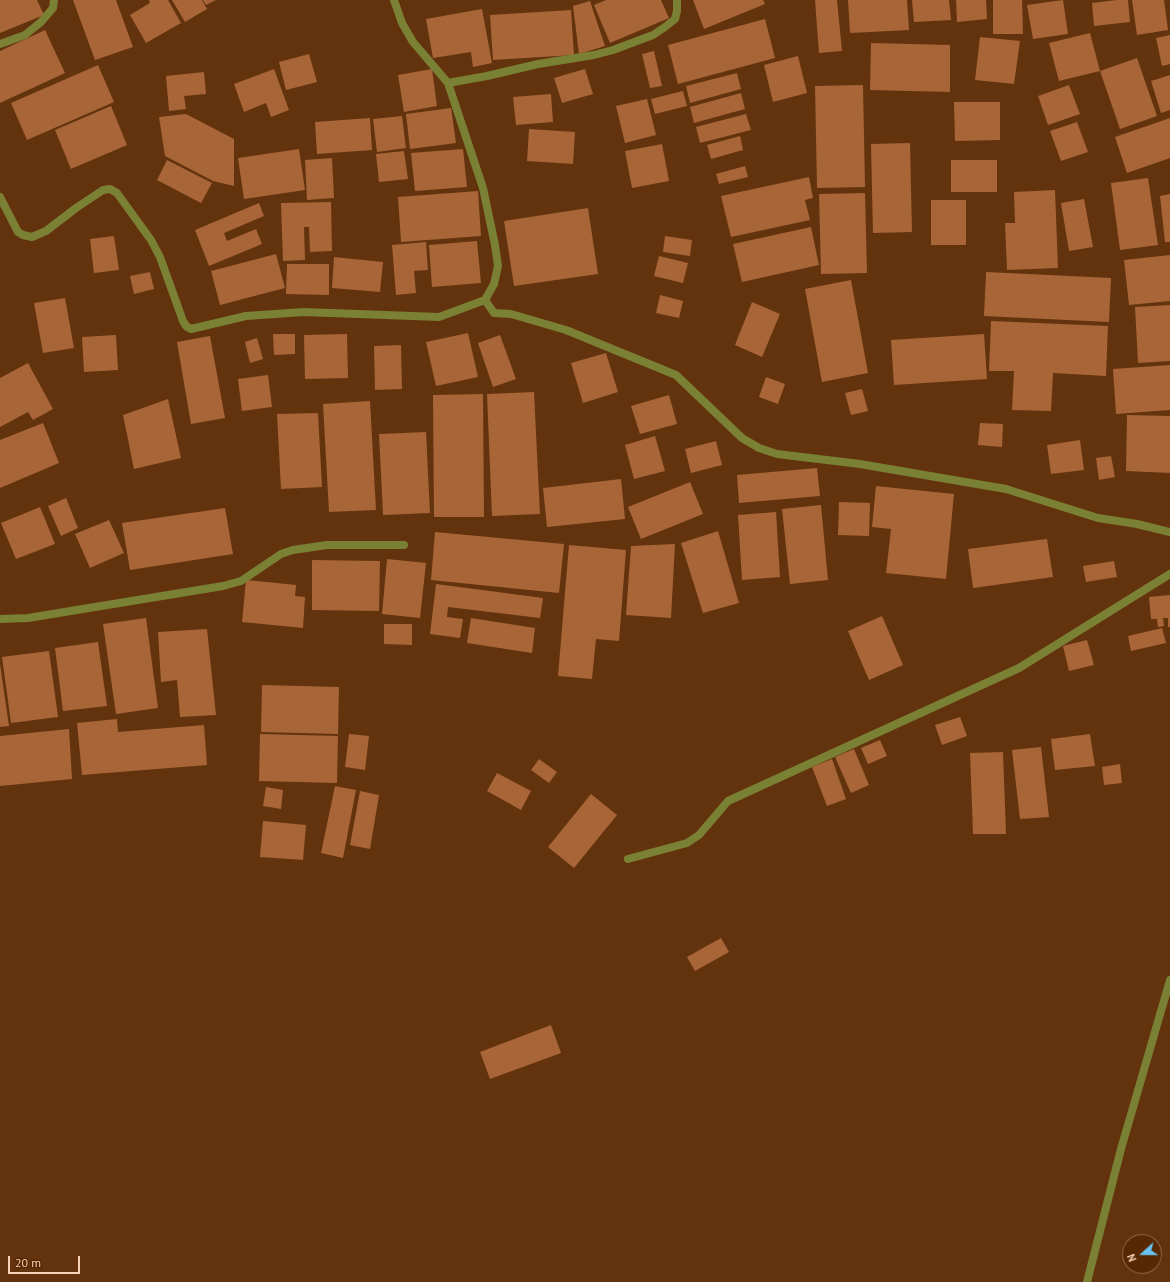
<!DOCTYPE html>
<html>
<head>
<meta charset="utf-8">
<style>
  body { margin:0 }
  #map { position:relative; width:1170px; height:1282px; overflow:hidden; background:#63330e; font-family:"PT Sans",sans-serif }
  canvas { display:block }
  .north { position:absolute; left:1122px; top:1234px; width:40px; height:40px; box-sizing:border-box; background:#572801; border:1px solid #976c4b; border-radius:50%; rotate:249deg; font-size:11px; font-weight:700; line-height:16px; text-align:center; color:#f7d1ba }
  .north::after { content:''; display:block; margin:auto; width:14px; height:18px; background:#6bc3f2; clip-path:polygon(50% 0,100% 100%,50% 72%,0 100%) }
  .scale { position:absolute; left:8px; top:1256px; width:72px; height:18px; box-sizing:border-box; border:2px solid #f7d1ba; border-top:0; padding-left:5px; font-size:12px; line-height:14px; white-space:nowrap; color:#f7d1ba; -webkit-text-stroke:3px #572801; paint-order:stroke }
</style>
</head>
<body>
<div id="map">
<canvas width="1170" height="1282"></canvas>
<div class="north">N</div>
<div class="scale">20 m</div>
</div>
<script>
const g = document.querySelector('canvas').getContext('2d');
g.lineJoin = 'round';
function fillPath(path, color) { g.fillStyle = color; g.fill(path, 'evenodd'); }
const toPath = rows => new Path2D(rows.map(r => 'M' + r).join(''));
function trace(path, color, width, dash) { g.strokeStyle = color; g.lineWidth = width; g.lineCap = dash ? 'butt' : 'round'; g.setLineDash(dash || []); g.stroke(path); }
const building = toPath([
  [0,0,37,0,44,15,0,33],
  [73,0,116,0,133,47,95,60],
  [149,0,168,0,181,23,146,43,130,15,150,3],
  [172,0,202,0,207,9,185,22],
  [203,0,216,0,206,5],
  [606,0,661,0,669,18,610,43,594,5],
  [693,0,763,0,765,4,704,29],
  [815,0,837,0,842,51,819,53],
  [848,0,907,0,909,30,850,33],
  [912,0,949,0,951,20,914,22],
  [956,0,986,0,987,19,957,22],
  [993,0,1022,0,1023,34,993,34],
  [1063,0,1068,34,1033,39,1027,5],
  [1117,0,1128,0,1130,22,1094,26,1092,3],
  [1132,0,1164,0,1168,30,1137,35],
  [590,1,605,46,579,54,573,6],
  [482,9,492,63,473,67,471,52,433,58,426,19],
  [571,10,574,55,493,60,490,15],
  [765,19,775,58,678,84,668,45],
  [45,30,65,73,0,103,0,51],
  [1090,33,1100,71,1059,81,1049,43],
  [1170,35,1170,64,1162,66,1156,38],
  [980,37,1020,41,1014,84,975,80],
  [871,43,950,45,950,92,870,90],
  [654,51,662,86,650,88,642,54],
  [309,54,317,82,286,90,279,62],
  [798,56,807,93,773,102,764,65],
  [1137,58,1157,116,1120,129,1100,71],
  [98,65,114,102,27,140,11,103],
  [274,69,289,110,271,117,266,103,244,112,234,84],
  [432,69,437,106,404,112,398,75],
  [585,69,593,94,562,103,554,78],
  [204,72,206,94,184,96,186,109,169,111,166,76],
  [737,73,741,89,690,103,686,86],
  [1170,75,1170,110,1161,113,1151,81],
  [863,85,865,187,817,188,815,86],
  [1069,85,1080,114,1048,125,1038,96],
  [683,91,687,106,655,114,651,99],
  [741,93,745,109,694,123,690,107],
  [551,94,553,122,516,125,513,97],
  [647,99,656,135,625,143,616,106],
  [954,102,1000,102,1000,140,955,141],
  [111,106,127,145,71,169,55,130],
  [451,108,456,143,410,149,406,114],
  [186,114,234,139,234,186,213,181,165,156,159,117],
  [746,114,751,130,700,143,696,127],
  [402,116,406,148,377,152,373,119],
  [370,118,372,150,317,154,315,122],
  [1170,118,1170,158,1127,173,1115,137],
  [1077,122,1088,152,1061,161,1050,131],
  [529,129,575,132,573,164,527,161],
  [740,136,743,150,711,159,707,145],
  [910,143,912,232,873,233,871,144],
  [662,144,669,181,632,188,625,151],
  [299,149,305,190,244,199,238,158],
  [463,149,467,187,415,191,411,153],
  [404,151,408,179,379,182,376,154],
  [332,158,334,198,307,200,305,160],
  [167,160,212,183,201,203,157,180],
  [951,160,997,160,997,192,951,192],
  [745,166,748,177,719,184,716,174],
  [809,177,813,198,805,200,810,220,731,237,721,196],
  [1148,178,1158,245,1120,250,1111,183],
  [1055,190,1058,268,1007,270,1005,223,1015,223,1014,192],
  [478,191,481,236,401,242,398,197],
  [865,193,867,273,821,274,819,194],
  [1170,194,1170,242,1165,242,1160,196],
  [1084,199,1093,247,1069,251,1061,203],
  [931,200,966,200,966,245,931,245],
  [331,202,332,251,310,252,309,227,304,227,305,260,283,261,281,203],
  [259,203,264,216,224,233,227,241,256,229,262,244,209,266,195,230],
  [588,208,598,274,514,286,504,221],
  [811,227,819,265,742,282,733,244],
  [114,236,119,270,94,273,90,239],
  [665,236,692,240,690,256,663,252],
  [477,241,481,283,432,287,429,245],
  [426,242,428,270,414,271,416,293,396,295,392,245],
  [276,254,285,288,220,305,211,271],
  [1170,255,1170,301,1129,305,1124,260],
  [659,256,688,263,683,283,654,276],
  [334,257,383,262,380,292,332,288],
  [287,264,329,264,329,295,286,294],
  [150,272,154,289,134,294,130,276],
  [986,272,1111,278,1109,322,984,316],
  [851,280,868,373,822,382,805,289],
  [660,295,683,301,679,318,656,313],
  [65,298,74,348,43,353,34,303],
  [752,302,780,314,762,357,735,345],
  [1170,305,1170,361,1138,363,1135,307],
  [991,321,1108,326,1106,376,1053,373,1051,411,1012,410,1014,371,989,371],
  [468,333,478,377,436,386,426,342],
  [273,334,295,334,295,354,274,355],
  [347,334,348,378,305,379,304,335],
  [984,334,987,379,894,385,891,340],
  [116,335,118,370,84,372,82,337],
  [500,335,516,379,493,387,478,343],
  [210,336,225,418,191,424,177,342],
  [257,338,263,359,250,363,245,342],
  [401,345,402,389,375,390,374,346],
  [606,353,618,392,583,403,571,363],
  [28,363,53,409,33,420,28,412,0,427,0,378],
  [1170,365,1170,410,1116,414,1113,369],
  [268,375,272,407,242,411,238,379],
  [766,377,785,384,778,404,759,397],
  [862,389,868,411,851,415,845,393],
  [534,392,540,514,492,516,487,394],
  [483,394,484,517,434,517,433,395],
  [669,395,677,424,640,434,631,406],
  [168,399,181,458,134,469,123,415],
  [370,401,376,510,329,512,323,404],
  [318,413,322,487,281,489,277,414],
  [1127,415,1170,416,1170,473,1126,471],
  [43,423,59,463,0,488,0,440],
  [980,423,1003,424,1002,447,978,445],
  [426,432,430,513,383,515,379,434],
  [655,436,665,471,634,479,625,445],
  [1080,440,1084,470,1051,474,1047,445],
  [716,441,722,465,691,473,685,449],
  [1111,456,1115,477,1099,480,1096,458],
  [817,468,820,496,739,503,737,475],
  [621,479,625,519,547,527,543,488],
  [690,482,703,514,641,539,628,507],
  [876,486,954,494,946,579,886,573,891,529,872,527],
  [66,498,78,528,61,536,48,506],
  [839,502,870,503,869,536,838,535],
  [821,505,828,580,790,584,782,509],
  [40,507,55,544,16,559,1,523],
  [225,508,233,554,130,570,122,523],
  [776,512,780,577,742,580,738,515],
  [109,520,124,553,90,568,75,534],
  [718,531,739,603,703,613,681,543],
  [435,532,564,544,559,593,431,580],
  [1047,539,1053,577,973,588,968,549],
  [675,544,671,618,626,615,631,546],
  [569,545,626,550,619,641,596,639,592,679,558,676],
  [387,559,426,563,420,618,382,614],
  [312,560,380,561,379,611,312,610],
  [1114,561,1117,577,1086,582,1083,566],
  [246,580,296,585,295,596,305,597,303,628,242,622],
  [436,584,543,598,540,618,448,607,447,617,463,619,460,638,430,634],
  [1170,595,1170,627,1168,627,1168,618,1163,618,1164,626,1158,627,1157,619,1151,619,1149,597],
  [882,616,903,665,869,680,848,631],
  [146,618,158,708,116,714,103,624],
  [471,618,535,628,532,653,467,643],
  [384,624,412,624,412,645,384,644],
  [1162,628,1166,643,1131,651,1128,636],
  [207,629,216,715,180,717,177,680,161,682,158,632],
  [1087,640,1094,665,1069,671,1063,646],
  [98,642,107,706,63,711,55,648],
  [49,651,58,717,11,723,2,657],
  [0,664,9,726,0,727],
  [262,685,339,687,338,734,261,732],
  [960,717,967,736,942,745,935,725],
  [117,719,118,732,204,725,207,765,82,775,77,723],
  [69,729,72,779,0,786,0,736],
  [260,734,338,736,337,783,259,781],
  [349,734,369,736,365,770,345,767],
  [1090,734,1095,766,1055,770,1051,739],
  [880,740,887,756,868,764,861,748],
  [1041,747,1049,817,1020,819,1012,750],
  [854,749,869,785,851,793,835,757],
  [1003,752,1006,834,973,834,970,753],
  [539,759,557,772,549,783,531,770],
  [832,759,846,799,827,806,812,767],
  [1120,764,1122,783,1104,785,1102,767],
  [497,773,531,791,521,810,487,791],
  [335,786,356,790,343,858,321,853],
  [266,787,283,790,281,809,263,806],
  [360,791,379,795,370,849,350,845],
  [591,794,617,815,574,868,548,847],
  [263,821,306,825,303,860,260,857],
  [721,938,729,952,695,971,687,957],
  [551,1025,561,1053,490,1079,480,1052]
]);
const street = toPath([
  [394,0,402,23,413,42,448,83,483,188,495,245,498,266,494,284,485,300],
  [0,44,25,35,41,22,53,8,54,0],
  [448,83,487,76,538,64,594,55,613,50,653,35,665,27,675,19,677,11,677,0],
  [0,197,18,232,23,235,32,237,46,231,76,208,103,190,110,189,117,193,151,240,160,257,183,321,186,326,191,329,246,316,304,312,439,317,485,300,494,313,511,314,566,330,676,375,742,438,759,448,777,454,860,464,1006,489,1098,518,1137,524,1170,532],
  [0,619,28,618,223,586,241,581,281,554,293,550,327,545,404,545],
  [628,859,687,843,699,835,728,801,1019,668,1170,574],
  [1087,1282,1121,1149,1170,980]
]);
fillPath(building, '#a86537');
trace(street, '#7b8134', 8);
</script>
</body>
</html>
